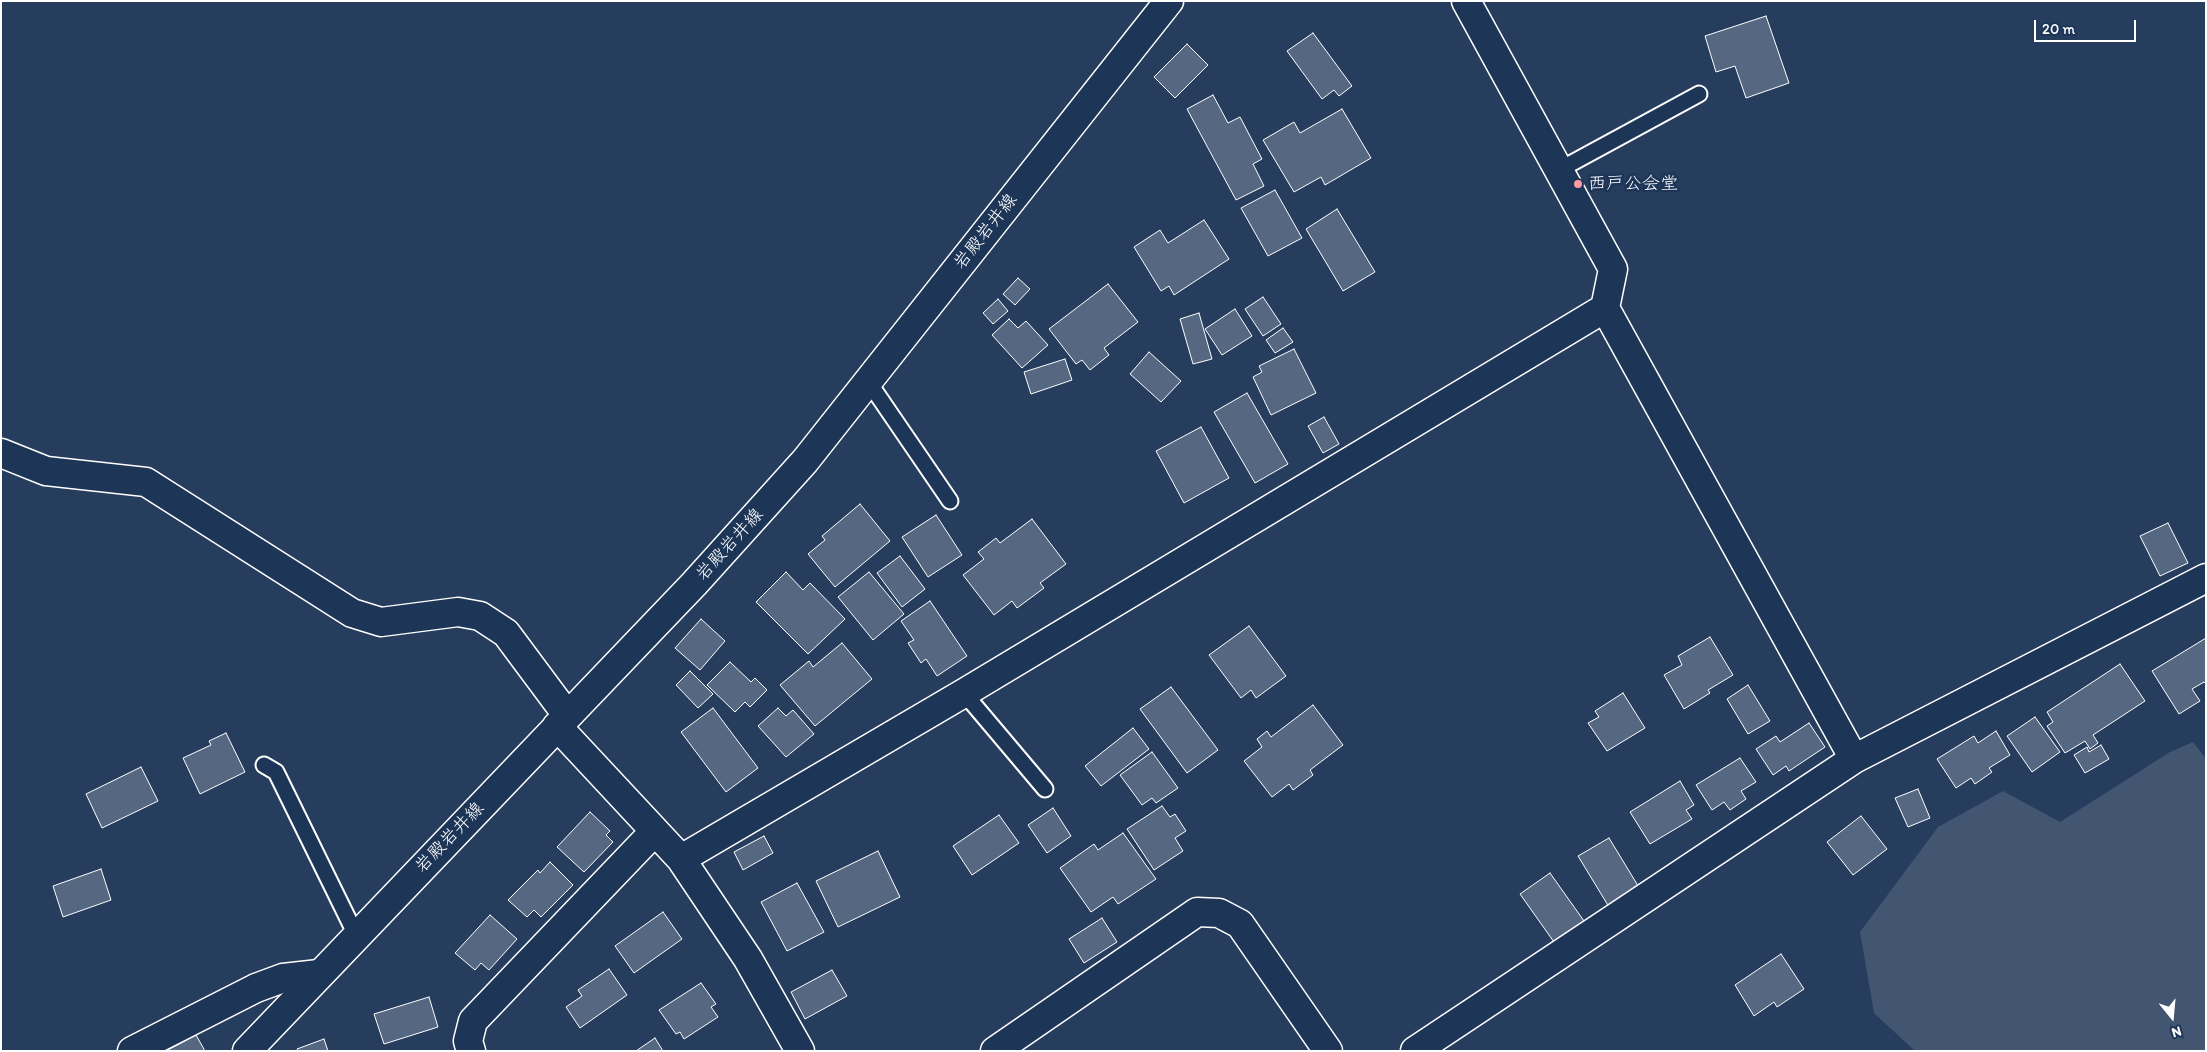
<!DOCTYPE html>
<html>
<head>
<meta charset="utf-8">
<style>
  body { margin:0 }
  #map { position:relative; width:2207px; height:1052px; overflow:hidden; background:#263d5e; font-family:Itim,sans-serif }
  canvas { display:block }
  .frame { position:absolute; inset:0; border:2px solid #fff; pointer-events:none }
  .north { position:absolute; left:2147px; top:992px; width:50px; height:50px; -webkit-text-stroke:4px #1d3557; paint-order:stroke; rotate:163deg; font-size:14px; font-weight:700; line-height:20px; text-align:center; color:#fff }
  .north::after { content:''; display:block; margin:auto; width:18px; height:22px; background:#fff; clip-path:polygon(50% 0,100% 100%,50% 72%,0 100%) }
  .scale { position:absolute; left:2034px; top:20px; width:102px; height:22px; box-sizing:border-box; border:2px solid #fff; border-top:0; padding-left:6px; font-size:15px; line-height:18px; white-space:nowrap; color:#fff; -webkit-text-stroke:4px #1d3557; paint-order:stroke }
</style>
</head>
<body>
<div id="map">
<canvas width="2207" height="1052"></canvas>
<div class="frame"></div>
<div class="north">N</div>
<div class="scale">20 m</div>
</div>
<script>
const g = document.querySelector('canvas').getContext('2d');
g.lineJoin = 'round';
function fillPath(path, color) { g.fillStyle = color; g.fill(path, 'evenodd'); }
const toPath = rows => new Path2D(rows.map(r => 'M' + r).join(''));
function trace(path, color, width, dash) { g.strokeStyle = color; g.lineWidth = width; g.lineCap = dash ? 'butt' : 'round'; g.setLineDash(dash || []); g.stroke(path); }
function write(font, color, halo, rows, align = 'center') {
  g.font = font + ' Itim,"Klee One",sans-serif'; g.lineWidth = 5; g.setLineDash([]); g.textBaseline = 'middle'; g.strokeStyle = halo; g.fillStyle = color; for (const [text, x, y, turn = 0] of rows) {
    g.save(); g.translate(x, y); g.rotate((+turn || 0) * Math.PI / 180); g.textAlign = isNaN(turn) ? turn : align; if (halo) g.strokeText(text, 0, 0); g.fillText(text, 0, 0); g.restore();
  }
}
const green = toPath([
  [2193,742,2206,759,2206,1051,1915,1051,1874,1013,1860,932,1938,827,2003,791,2060,822,2170,752]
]);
const building = toPath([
  [1766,16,1789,83,1746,98,1735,66,1716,72,1705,36,1766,16],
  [1313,33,1352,86,1339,96,1334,90,1322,99,1287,51,1313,33],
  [1187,44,1208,65,1175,98,1154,77,1187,44],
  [1213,95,1228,123,1240,117,1262,159,1253,164,1264,186,1236,200,1187,109,1213,95],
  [1342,109,1371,158,1325,185,1321,177,1294,192,1263,140,1294,122,1300,133,1342,109],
  [1275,190,1302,238,1268,256,1241,208,1275,190],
  [1337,209,1375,272,1343,291,1306,229,1337,209],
  [1204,220,1229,259,1174,295,1169,286,1161,291,1134,247,1160,230,1168,243,1204,220],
  [1018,278,1030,289,1015,305,1003,294,1018,278],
  [1108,284,1138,322,1104,348,1109,355,1090,370,1082,360,1076,364,1049,329,1108,284],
  [1263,297,1281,324,1263,336,1245,309,1263,297],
  [998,299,1008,311,993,324,983,313,998,299],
  [1235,309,1252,336,1222,355,1205,329,1235,309],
  [1199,313,1212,359,1193,364,1180,319,1199,313],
  [1009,319,1018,328,1026,321,1048,345,1022,368,992,335,1009,319],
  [1283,328,1293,342,1275,353,1266,340,1283,328],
  [1294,349,1316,393,1271,415,1253,377,1262,372,1259,366,1294,349],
  [1149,352,1181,381,1161,402,1130,374,1149,352],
  [1065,359,1072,380,1031,394,1024,372,1065,359],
  [1247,393,1288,464,1255,483,1214,412,1247,393],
  [1324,417,1339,444,1323,453,1308,426,1324,417],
  [1201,427,1229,478,1184,503,1156,451,1201,427],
  [860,504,890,541,835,587,808,554,825,540,822,536,860,504],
  [936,515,962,555,928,577,902,537,936,515],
  [1032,519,1066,564,1040,583,1044,588,1017,608,1012,601,994,615,963,575,984,559,978,552,996,538,1000,543,1032,519],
  [2168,523,2188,563,2160,576,2140,536,2168,523],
  [900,556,925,589,902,607,877,573,900,556],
  [786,572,803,590,810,583,845,619,808,654,756,602,786,572],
  [869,572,904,614,873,640,838,597,869,572],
  [930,601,967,656,937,676,926,659,921,663,908,643,914,640,901,621,930,601],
  [701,619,725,641,700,670,675,648,701,619],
  [1249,626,1286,676,1256,698,1251,690,1241,698,1209,655,1249,626],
  [1710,637,1733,675,1708,690,1710,693,1684,709,1664,675,1682,665,1678,656,1710,637],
  [2206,638,2206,684,2204,682,2192,689,2200,701,2179,714,2152,671,2206,638],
  [842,643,872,679,815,726,780,685,809,661,813,667,842,643],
  [730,662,751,682,755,678,767,690,750,707,745,702,735,712,707,685,730,662],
  [2120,664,2145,701,2093,735,2098,743,2090,749,2085,741,2065,753,2047,726,2053,722,2047,712,2120,664],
  [690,671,713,694,698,708,676,685,690,671],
  [1748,685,1770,721,1748,734,1727,699,1748,685],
  [1171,687,1218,750,1187,773,1140,709,1171,687],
  [1623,693,1645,728,1607,751,1588,723,1599,717,1595,711,1623,693],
  [1313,705,1343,745,1310,770,1313,775,1293,790,1289,784,1272,797,1244,761,1262,747,1257,739,1267,731,1271,737,1313,705],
  [713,708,758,768,726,792,681,732,713,708],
  [778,708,786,716,793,710,814,734,786,757,758,726,778,708],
  [2035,717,2060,752,2032,772,2007,736,2035,717],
  [1809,723,1825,747,1789,771,1786,766,1773,775,1756,749,1776,736,1780,742,1809,723],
  [1133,728,1149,749,1101,786,1085,766,1133,728],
  [1996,731,2010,755,1989,768,1992,772,1975,784,1971,778,1956,788,1937,759,1974,736,1978,743,1996,731],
  [226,733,245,772,200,794,183,758,211,745,209,741,226,733],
  [2101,745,2109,759,2085,773,2074,755,2087,747,2089,752,2101,745],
  [1152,752,1178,788,1156,803,1152,798,1142,805,1120,775,1152,752],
  [1740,758,1756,782,1741,791,1746,799,1730,810,1724,802,1712,810,1696,785,1740,758],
  [141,767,158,801,102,828,86,794,141,767],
  [1680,781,1694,805,1686,810,1692,819,1650,844,1630,812,1680,781],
  [1918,789,1930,818,1908,827,1895,798,1918,789],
  [1162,806,1170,817,1175,814,1186,831,1175,838,1183,851,1154,870,1127,829,1162,806],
  [1053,808,1071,836,1047,853,1028,825,1053,808],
  [590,812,610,831,606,835,613,842,584,872,557,847,590,812],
  [999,815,1019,843,972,875,953,846,999,815],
  [1861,816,1887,849,1853,875,1827,842,1861,816],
  [1123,833,1156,879,1118,904,1113,897,1091,912,1060,868,1094,844,1098,850,1123,833],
  [764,836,773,853,743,870,734,852,764,836],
  [1609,838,1640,889,1609,907,1578,856,1609,838],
  [878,851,900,897,838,927,816,881,878,851],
  [550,862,573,885,541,917,534,910,527,917,508,900,538,870,540,873,550,862],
  [101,869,111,900,63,917,53,886,101,869],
  [1550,873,1584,921,1554,942,1520,894,1550,873],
  [797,883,824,932,787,951,761,902,797,883],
  [663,912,682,939,634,973,615,946,663,912],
  [490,915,517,939,489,970,481,963,475,970,455,953,490,915],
  [1102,918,1117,942,1084,963,1069,939,1102,918],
  [1781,954,1804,989,1777,1007,1774,1002,1754,1016,1735,985,1781,954],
  [609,969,627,995,580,1028,566,1007,582,996,578,990,609,969],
  [832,970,847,996,805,1019,791,992,832,970],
  [701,983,716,1004,711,1007,718,1017,684,1039,680,1032,676,1034,659,1010,701,983],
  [429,997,438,1027,384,1044,374,1014,429,997],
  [196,1035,205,1051,166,1051,196,1035],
  [655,1038,663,1051,636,1051,655,1038],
  [324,1039,328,1051,298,1051,297,1049,324,1039]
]);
const lane = toPath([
  [1559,170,1699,94],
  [868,381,950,501],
  [964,693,1045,789],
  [264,765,276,772,356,935]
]);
const street = toPath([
  [1466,1,1613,269,1605,308,1854,759],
  [1,453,46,471,146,482,352,613,381,622,458,612,480,616,506,633,567,715],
  [557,726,681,859,748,959,800,1051],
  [681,859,964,693,1605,308],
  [132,1051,256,988,283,978,319,974],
  [471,1051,468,1041,473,1021,654,832],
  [995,1051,1197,912,1219,913,1240,924,1328,1051],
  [1415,1051,1854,759,2206,578]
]);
const secondary = toPath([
  [247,1051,694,584,805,461,1169,1]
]);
const markers = [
  [1578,184,5,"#ff9aa2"]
];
const poiNames = [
  ["西戸公会堂",1588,184]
];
const streetNames = [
  ["岩殿岩井線",986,232,-52],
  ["岩殿岩井線",730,545,-48],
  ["岩殿岩井線",450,838,-46]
];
fillPath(green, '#425672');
fillPath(building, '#556781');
trace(building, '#fff', 1);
trace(lane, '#fff', 19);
trace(street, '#fff', 31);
trace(secondary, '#fff', 31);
trace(lane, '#1d3557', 15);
trace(street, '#1d3557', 28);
trace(secondary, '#1d3557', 28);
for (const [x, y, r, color] of markers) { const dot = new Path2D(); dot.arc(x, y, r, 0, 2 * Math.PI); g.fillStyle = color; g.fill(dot); trace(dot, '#1d3557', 2); }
write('18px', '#fff', '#1d3557', poiNames, 'left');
write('18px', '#fff', '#1d3557', streetNames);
</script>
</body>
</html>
